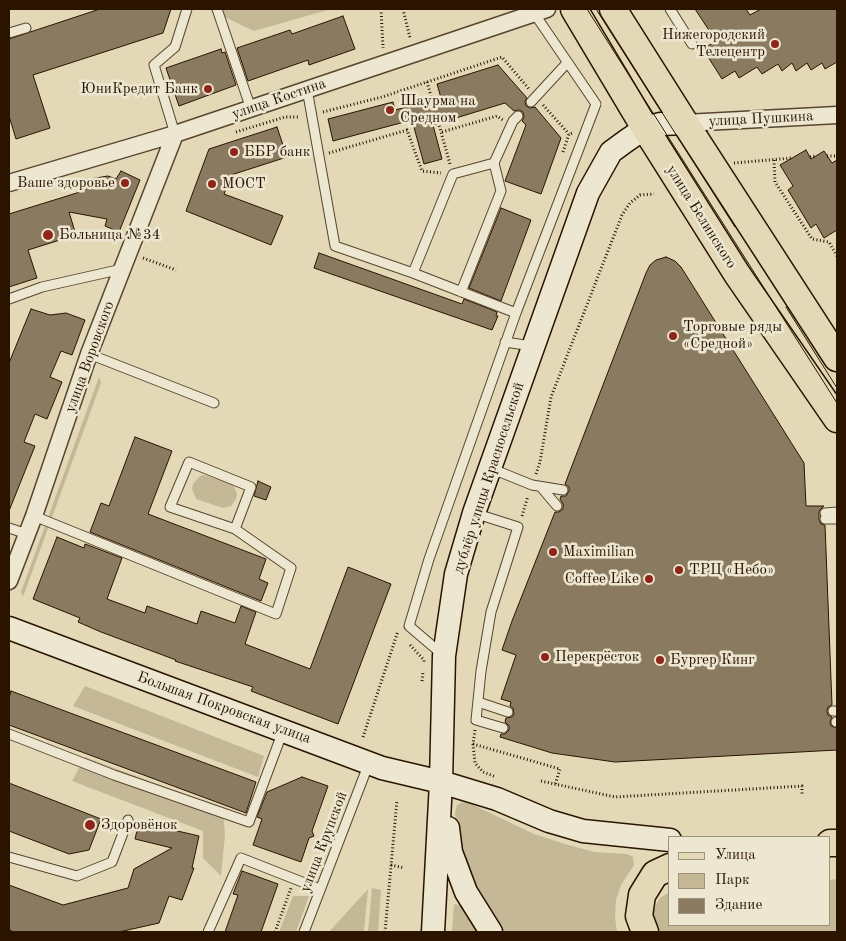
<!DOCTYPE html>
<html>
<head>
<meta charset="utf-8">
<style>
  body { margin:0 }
  #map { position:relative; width:846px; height:941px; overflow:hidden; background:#e3d9b6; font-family:"Old Standard TT",serif }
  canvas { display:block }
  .frame { position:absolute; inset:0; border:10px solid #2a1400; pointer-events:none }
  .legend { position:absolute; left:668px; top:836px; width:162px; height:90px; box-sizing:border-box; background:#ede6d0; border:1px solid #9f927d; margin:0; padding:6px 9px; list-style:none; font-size:15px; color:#2a1400 }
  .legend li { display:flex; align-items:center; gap:10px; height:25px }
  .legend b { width:25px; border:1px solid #9f927d }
</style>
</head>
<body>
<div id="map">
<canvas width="846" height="941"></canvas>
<div class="frame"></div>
<ul class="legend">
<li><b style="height:6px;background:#e3d9b6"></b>Улица</li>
<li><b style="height:14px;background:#c4b897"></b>Парк</li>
<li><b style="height:14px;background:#8a7a5f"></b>Здание</li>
</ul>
</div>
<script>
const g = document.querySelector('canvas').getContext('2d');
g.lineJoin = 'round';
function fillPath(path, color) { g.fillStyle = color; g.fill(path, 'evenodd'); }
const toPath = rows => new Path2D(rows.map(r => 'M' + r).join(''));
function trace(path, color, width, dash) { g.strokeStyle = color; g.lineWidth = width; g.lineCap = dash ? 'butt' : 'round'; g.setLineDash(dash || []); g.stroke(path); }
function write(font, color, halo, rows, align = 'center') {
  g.font = font + ' "Old Standard TT",serif'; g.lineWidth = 5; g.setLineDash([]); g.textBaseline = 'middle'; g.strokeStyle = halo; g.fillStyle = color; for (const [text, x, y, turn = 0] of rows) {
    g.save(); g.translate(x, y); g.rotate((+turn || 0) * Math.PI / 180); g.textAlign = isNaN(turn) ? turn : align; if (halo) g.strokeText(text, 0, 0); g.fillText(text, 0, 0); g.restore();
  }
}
const green = toPath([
  [208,9,331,9,254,31],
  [99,377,101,383,23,597,21,592],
  [204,475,233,484,237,494,236,499,231,506,223,508,196,499,192,489,193,484,200,476],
  [85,686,264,756,258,777,73,706],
  [85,757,223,809,225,835,221,876,203,858,203,831,72,781],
  [462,802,469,803,534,834,565,844,594,852,627,854,633,857,634,865,621,885,616,900,615,917,617,932,505,932,496,925,480,902,458,839,455,813,457,805],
  [837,879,837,931,808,932,661,932,654,921,653,913,656,905,660,898,670,892,670,925,830,925,830,880],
  [372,888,381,890,378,932,368,932],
  [368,889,364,932,329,932],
  [293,896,309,896,296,932,279,932],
  [454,904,460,905,479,932,452,932]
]);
const building = toPath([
  [100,9,171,9,163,33,33,75,50,128,16,139,9,116,9,39,100,9],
  [695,9,746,9,750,15,761,9,837,9,837,62,825,69,822,63,811,70,807,63,796,71,792,63,782,71,778,64,762,74,757,67,739,78,735,71,722,79,703,49,716,41,695,9],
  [343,16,355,49,309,65,308,60,248,81,237,48,290,30,292,34,343,16],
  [221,49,222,53,225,52,236,85,179,106,166,68,221,49],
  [498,65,527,98,525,101,526,106,530,108,535,107,561,138,541,194,505,181,526,125,522,121,524,117,523,112,519,110,514,111,505,103,433,125,442,159,424,164,412,120,333,141,328,119,393,102,395,110,441,98,437,84,498,65],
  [277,127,287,157,231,175,224,194,283,216,271,245,186,211,209,149,277,127],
  [806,150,811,159,824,151,832,163,837,160,837,230,824,238,816,224,811,228,788,190,793,186,780,165,806,150],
  [121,171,140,180,119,232,105,226,107,219,69,212,76,235,28,250,37,278,9,287,9,214,80,192,83,180,108,176,116,179,121,171],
  [501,208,531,220,501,301,469,288,501,208],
  [319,253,462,304,464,299,497,312,496,316,498,316,492,330,314,268,319,253],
  [666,257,675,261,681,267,804,463,806,506,824,506,819,511,819,519,821,524,825,525,832,705,828,707,827,711,828,715,832,717,830,722,831,726,837,728,837,750,615,762,552,753,500,737,501,734,505,734,509,730,509,726,505,722,506,718,512,717,514,714,513,708,510,706,511,702,501,699,516,655,502,650,512,621,555,512,559,512,563,509,563,504,560,499,561,496,566,496,569,491,569,487,565,484,646,273,650,265,656,260,666,257],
  [31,309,50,315,66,313,85,320,72,355,61,351,50,377,62,382,47,419,35,414,24,442,35,446,9,511,9,363,31,309],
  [135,437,172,451,148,514,266,559,259,579,268,583,261,601,90,532,101,503,109,506,135,437],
  [258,481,271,487,266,500,254,496,258,481],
  [57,537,84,548,85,544,122,558,107,599,145,613,147,606,197,624,201,611,235,623,241,606,256,612,245,644,310,669,348,567,391,584,338,724,251,691,253,687,175,661,176,660,101,632,78,622,80,618,33,599,57,537],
  [11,691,256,782,246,813,9,725,9,698,11,691],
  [302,777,328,786,312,831,314,836,309,838,301,862,253,845,262,819,257,817,267,792,302,777],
  [9,783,101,819,89,850,69,854,9,831,9,783],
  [139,822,199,836,192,868,194,868,182,900,169,896,159,923,119,932,14,932,9,930,9,885,63,905,128,888,134,869,172,848,135,839,139,822],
  [242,871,278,884,261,932,225,932,238,895,233,894,242,871]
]);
const path = toPath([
  [381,9,383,48],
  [403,9,410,38],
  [427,82,450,164],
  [543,105,569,134],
  [323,112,382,97,502,57,529,89],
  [236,132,285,117,300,117],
  [442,132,497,116,503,120],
  [563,152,569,134,573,133],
  [329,153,407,130,422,171,441,173],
  [827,156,837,156],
  [810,157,816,156],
  [774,160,775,182,812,239,829,242,837,256],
  [734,163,792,158],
  [143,258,176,270],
  [536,474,540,462,551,397,622,215,630,203,640,195,654,194],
  [522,516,528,496],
  [410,645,424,660,424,663],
  [422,681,423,672],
  [475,730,473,744,475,763,483,772,496,777],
  [363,737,398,631],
  [473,744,560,769,555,785],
  [541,781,615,797,802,786,802,795],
  [391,865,404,868],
  [275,932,291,888],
  [385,932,397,800]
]);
const service = toPath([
  [217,9,251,109],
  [670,9,692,44],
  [9,33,26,28],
  [307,89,335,246,413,273],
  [531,102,567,63],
  [175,134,154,65,175,47,187,9],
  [461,292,501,191,494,163],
  [9,299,42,287,122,269],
  [516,313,413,273,453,174,494,163,513,121,518,116],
  [505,342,532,346],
  [89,354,214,403],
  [490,468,532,485,563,490],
  [541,487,557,506],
  [474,513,518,527,491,612,481,671,476,720,503,728],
  [825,513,837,512],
  [34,516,276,614,291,568,235,529,170,507,189,462,251,487,235,529],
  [825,519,837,519],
  [9,528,27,534],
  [443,655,409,626,429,559,516,313,596,104,534,13],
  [478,702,508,712],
  [833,711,837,711],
  [836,722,837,722],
  [9,734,114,775,249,822,283,731],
  [9,857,77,876,112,862,128,820],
  [208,932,241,858,320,889],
  [304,932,369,763]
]);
const minor = toPath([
  [685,123,837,115],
  [9,183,175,134,547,9],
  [9,581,34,516,89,354,175,134]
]);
const secondary = toPath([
  [9,628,382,768,441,782,497,799,549,821,583,831,670,840],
  [448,828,451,852,466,892,491,932],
  [433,932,441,782,444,656,456,574,474,513,588,193,611,152,626,141,645,128,661,124,685,123]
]);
const primary = toPath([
  [574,9,645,128,737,274,837,419],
  [613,9,685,123,837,358],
  [830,843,837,843],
  [645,932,639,916,642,895,655,874,670,867]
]);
const tram = toPath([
  [587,9,837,403],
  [596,9,735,227],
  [786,307,837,388]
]);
const markers = [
  [775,44,5,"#8f2418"],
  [208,89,5,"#8f2418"],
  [390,110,5,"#8f2418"],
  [234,152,5,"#8f2418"],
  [125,183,5,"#8f2418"],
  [212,184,5,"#8f2418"],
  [48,235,6,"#8f2418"],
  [673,336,5,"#8f2418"],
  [553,552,5,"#8f2418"],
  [679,570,5,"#8f2418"],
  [649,579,5,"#8f2418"],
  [545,657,5,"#8f2418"],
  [660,660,5,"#8f2418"],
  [90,825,6,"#8f2418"]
];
const poiNames = [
  ["Нижегородский",765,35,"right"],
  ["Телецентр",765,52,"right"],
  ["ЮниКредит Банк",198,89,"right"],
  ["Шаурма на",400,101],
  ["Средном",400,118],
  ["ББР банк",244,152],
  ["Ваше здоровье",115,183,"right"],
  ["МОСТ",222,184],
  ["Больница №34",59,235],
  ["Торговые ряды",683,327],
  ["«Средной»",683,344],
  ["Maximilian",563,552],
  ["ТРЦ «Небо»",689,570],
  ["Coffee Like",639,579,"right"],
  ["Перекрёсток",555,657],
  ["Бургер Кинг",670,660],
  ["Здоровёнок",101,825]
];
const streetNames = [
  ["улица Костина",279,99,-19],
  ["улица Пушкина",761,119,-3],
  ["улица Белинского",701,217,58],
  ["улица Воровского",90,357,-70],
  ["дублёр улицы Красносельской",489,478,-72],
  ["Большая Покровская улица",224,708,20],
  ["улица Крупской",324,842,-69]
];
fillPath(green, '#c4b897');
fillPath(building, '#8a7a5f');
trace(building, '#2a1400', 1);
trace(service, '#58452e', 11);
trace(minor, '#58452e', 19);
trace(secondary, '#2a1400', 25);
trace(primary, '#2a1400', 29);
trace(path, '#2a1400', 3, [1, 2.5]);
trace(service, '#ede6d0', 9);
trace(minor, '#ede6d0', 16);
trace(secondary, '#ede6d0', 22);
trace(primary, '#e3d9b6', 26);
trace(tram, '#2a1400', 1);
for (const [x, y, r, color] of markers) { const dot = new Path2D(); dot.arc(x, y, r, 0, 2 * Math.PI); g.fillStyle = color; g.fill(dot); trace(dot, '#ede6d0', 2); }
write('15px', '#2a1400', '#ede6d0', poiNames, 'left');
write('15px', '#2a1400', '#ede6d0', streetNames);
</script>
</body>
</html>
